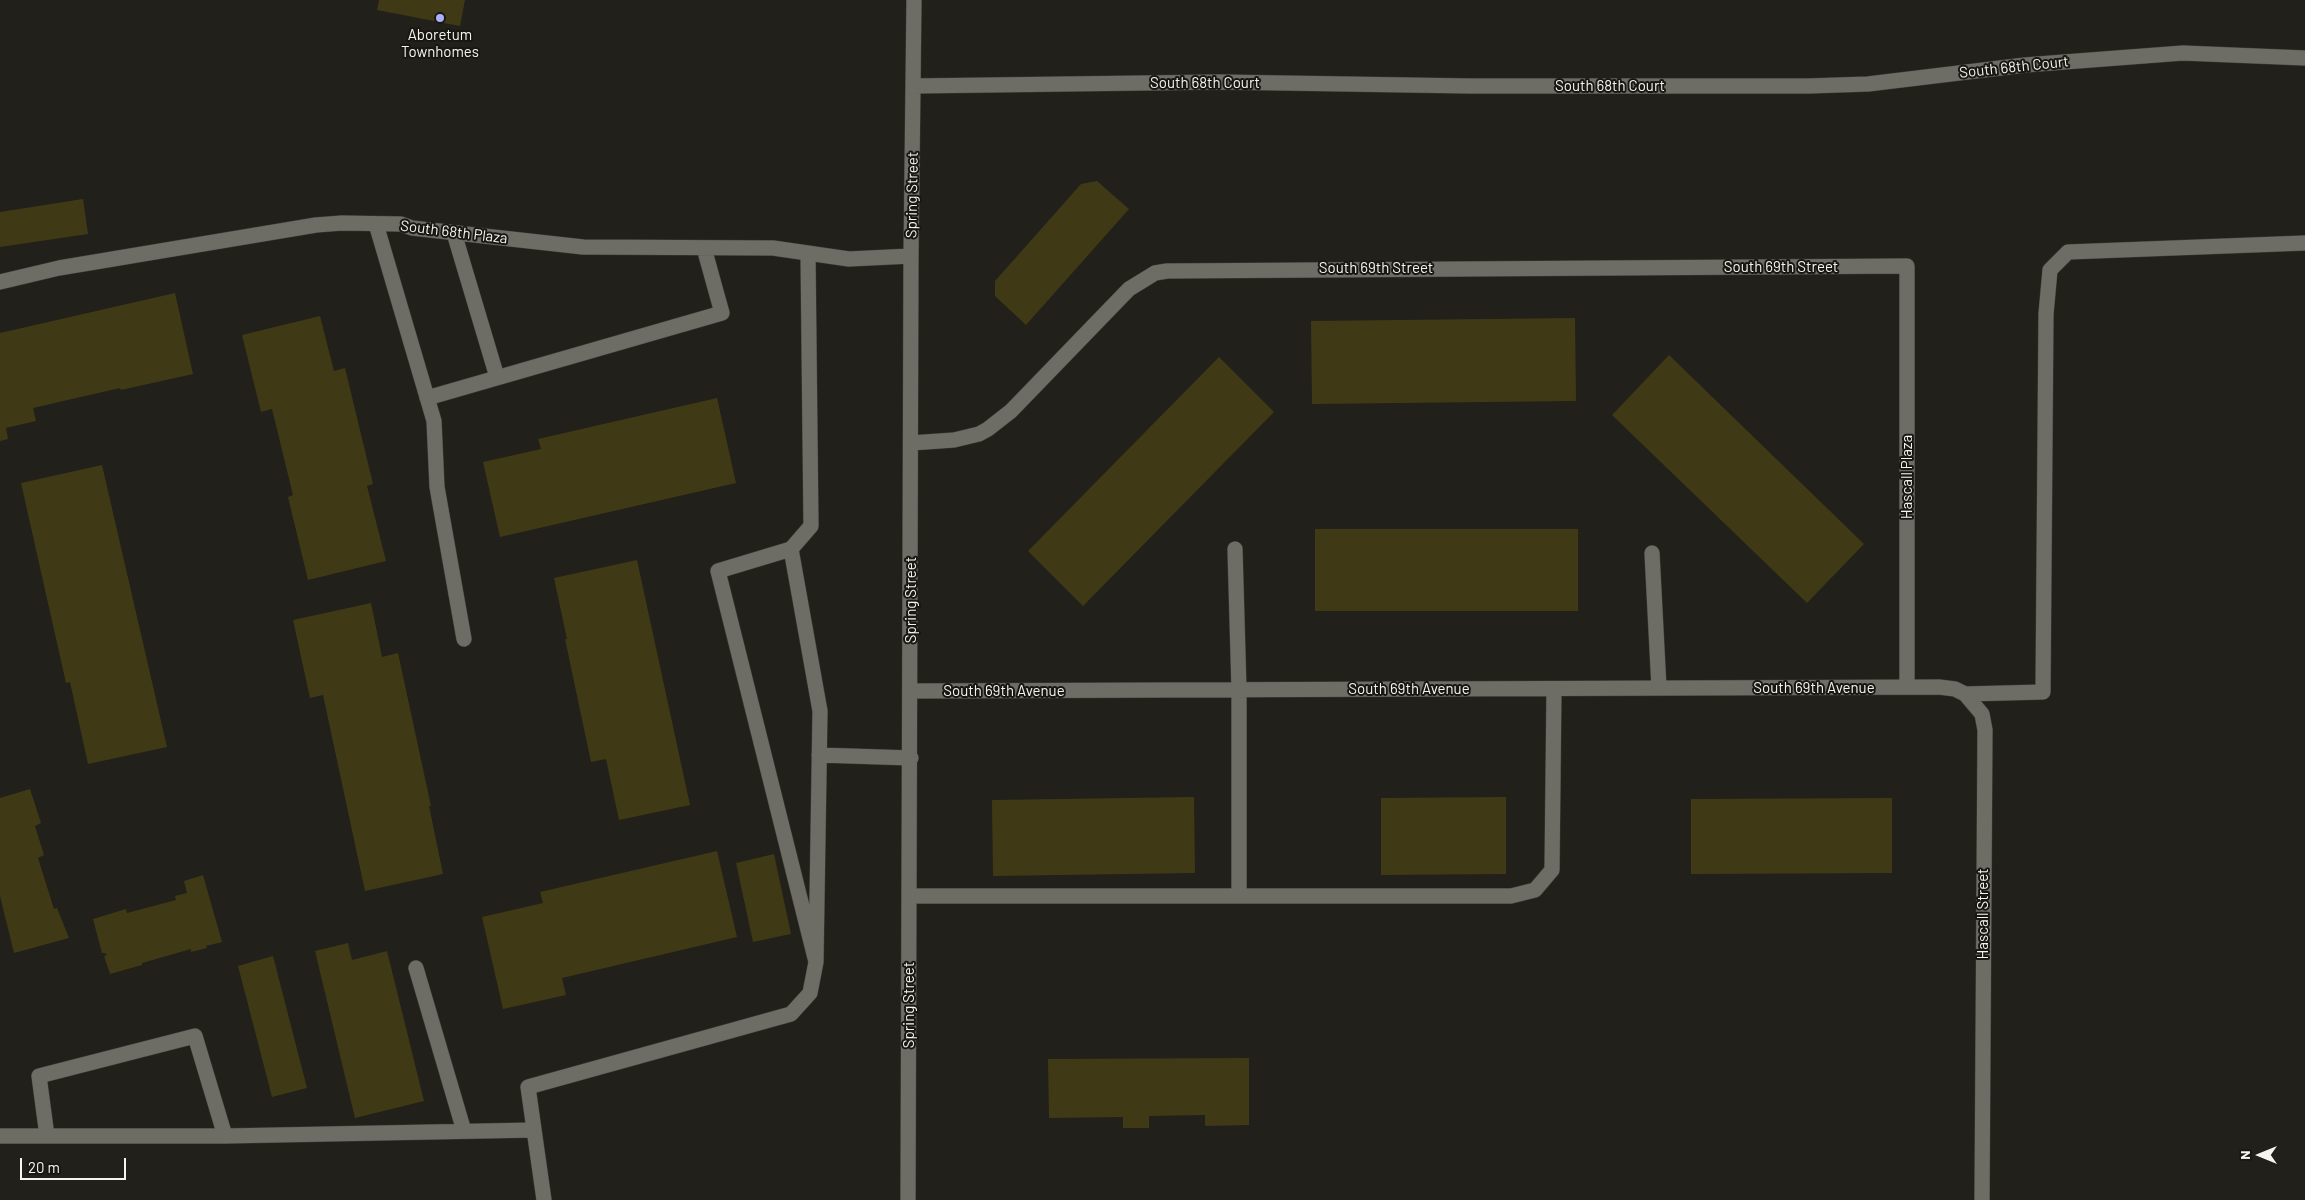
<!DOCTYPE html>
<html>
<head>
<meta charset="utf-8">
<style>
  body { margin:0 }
  #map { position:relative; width:2305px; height:1200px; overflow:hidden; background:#21201a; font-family:Barlow,sans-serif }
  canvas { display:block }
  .north { position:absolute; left:2235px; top:1130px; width:50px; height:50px; -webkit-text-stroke:4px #181711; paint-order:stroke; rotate:270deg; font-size:14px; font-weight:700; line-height:20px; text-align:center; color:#f5f4f0 }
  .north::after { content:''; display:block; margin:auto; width:18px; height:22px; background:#f5f4f0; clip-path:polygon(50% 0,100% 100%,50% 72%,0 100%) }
  .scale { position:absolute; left:20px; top:1158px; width:106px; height:22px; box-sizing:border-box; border:2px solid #f5f4f0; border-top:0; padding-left:6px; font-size:15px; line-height:18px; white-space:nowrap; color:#f5f4f0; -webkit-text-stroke:4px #181711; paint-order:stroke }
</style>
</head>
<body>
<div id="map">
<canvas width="2305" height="1200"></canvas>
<div class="north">N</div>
<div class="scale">20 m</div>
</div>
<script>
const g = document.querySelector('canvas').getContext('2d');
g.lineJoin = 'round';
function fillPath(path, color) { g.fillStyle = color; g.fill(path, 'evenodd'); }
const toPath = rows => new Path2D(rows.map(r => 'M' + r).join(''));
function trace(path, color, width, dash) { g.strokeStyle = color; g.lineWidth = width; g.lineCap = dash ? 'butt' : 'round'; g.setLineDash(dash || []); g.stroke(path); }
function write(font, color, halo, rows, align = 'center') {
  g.font = font + ' Barlow,sans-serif'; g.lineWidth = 4; g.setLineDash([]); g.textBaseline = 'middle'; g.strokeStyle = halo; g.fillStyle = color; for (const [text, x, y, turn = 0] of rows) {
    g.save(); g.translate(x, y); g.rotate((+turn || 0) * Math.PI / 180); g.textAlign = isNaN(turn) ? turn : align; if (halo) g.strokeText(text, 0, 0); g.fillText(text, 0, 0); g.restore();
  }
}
const building = toPath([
  [379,0,465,0,460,26,377,10],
  [1097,181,1129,209,1026,325,995,296,995,281,1081,184],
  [83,199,88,234,0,247,0,212],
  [175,293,193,374,121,390,120,388,33,408,36,421,6,428,8,439,0,441,0,333],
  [320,316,334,371,345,368,373,484,367,486,386,561,308,580,288,497,293,495,272,409,261,412,242,335],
  [1575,318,1576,401,1312,404,1311,321],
  [1669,355,1864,544,1807,603,1612,415],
  [1219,357,1274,412,1083,606,1028,551],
  [717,398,736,483,500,537,483,462,541,449,538,439],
  [102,465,167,747,88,764,70,682,66,683,21,483],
  [1315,529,1578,529,1578,611,1315,611],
  [637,560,690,805,619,820,606,759,591,762,565,639,567,639,554,578],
  [371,603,382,657,398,653,431,806,429,806,443,874,365,891,323,695,310,698,293,620],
  [30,789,41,823,35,826,44,855,38,858,54,909,57,908,69,938,14,953,0,896,0,798],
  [1194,797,1195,873,993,876,992,800],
  [1506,797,1506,874,1381,875,1381,798],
  [1892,798,1892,873,1691,874,1691,799],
  [717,851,737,937,562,978,566,995,503,1009,482,917,543,903,540,892],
  [774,854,791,934,753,942,736,863],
  [203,875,222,942,206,946,207,948,191,952,191,949,142,963,142,965,110,974,104,956,107,955,105,953,102,953,93,919,126,909,127,913,176,900,175,896,187,893,184,881],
  [348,943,352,960,387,951,424,1101,355,1118,315,951],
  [273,956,307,1088,272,1097,238,966],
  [1249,1058,1249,1125,1205,1126,1205,1115,1149,1116,1149,1128,1123,1128,1123,1117,1049,1118,1048,1059]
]);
const minor = toPath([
  [913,86,1220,82,1470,86,1809,86,1868,84,2025,65,2183,53,2305,58],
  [376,224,434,421,437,487,464,639],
  [454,233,497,377],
  [0,282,59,268,316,225,342,223,401,224,412,228,583,247,773,248,849,259,911,256],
  [427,398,722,313,704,248],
  [911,443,954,440,979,434,988,429,1011,411,1129,289,1155,273,1167,271,1907,266,1907,687],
  [791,549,811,526,808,253],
  [1235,549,1239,690,1239,896],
  [1652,553,1659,688],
  [911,691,1939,687,1955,689,1965,694,1982,714,1985,730,1982,1200],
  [1965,694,2043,692,2046,314,2050,270,2068,252,2305,243],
  [819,755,911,758],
  [910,896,1511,896,1535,890,1552,870,1554,689],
  [416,968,464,1131],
  [0,1136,225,1136,534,1130],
  [47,1136,39,1076,195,1036,225,1136],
  [544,1200,528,1087,791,1014,810,993,816,962,820,711,791,549,718,571,816,962],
  [908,1200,911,256,914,0]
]);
const markers = [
  [440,18,5,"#acaffb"]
];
const poiNames = [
  ["Aboretum",440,35],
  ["Townhomes",440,52]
];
const streetNames = [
  ["South 68th Court",2014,67,-6],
  ["South 68th Court",1205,83],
  ["South 68th Court",1610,86],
  ["Spring Street",912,195,-89],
  ["South 68th Plaza",454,232,7],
  ["South 69th Street",1781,267],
  ["South 69th Street",1376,268],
  ["Hascall Plaza",1907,477,-90],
  ["Spring Street",911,600,-90],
  ["South 69th Avenue",1814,688],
  ["South 69th Avenue",1409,689],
  ["South 69th Avenue",1004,691],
  ["Hascall Street",1983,914,-90],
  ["Spring Street",909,1005,-90]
];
fillPath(building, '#3f3a15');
trace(minor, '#3e3d39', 16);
trace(minor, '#6d6c65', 15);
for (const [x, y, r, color] of markers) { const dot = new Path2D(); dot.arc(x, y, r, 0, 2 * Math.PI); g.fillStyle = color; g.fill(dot); trace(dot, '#181711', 2); }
write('15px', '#f5f4f0', '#181711', poiNames);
write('15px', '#f5f4f0', '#181711', streetNames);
</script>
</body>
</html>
